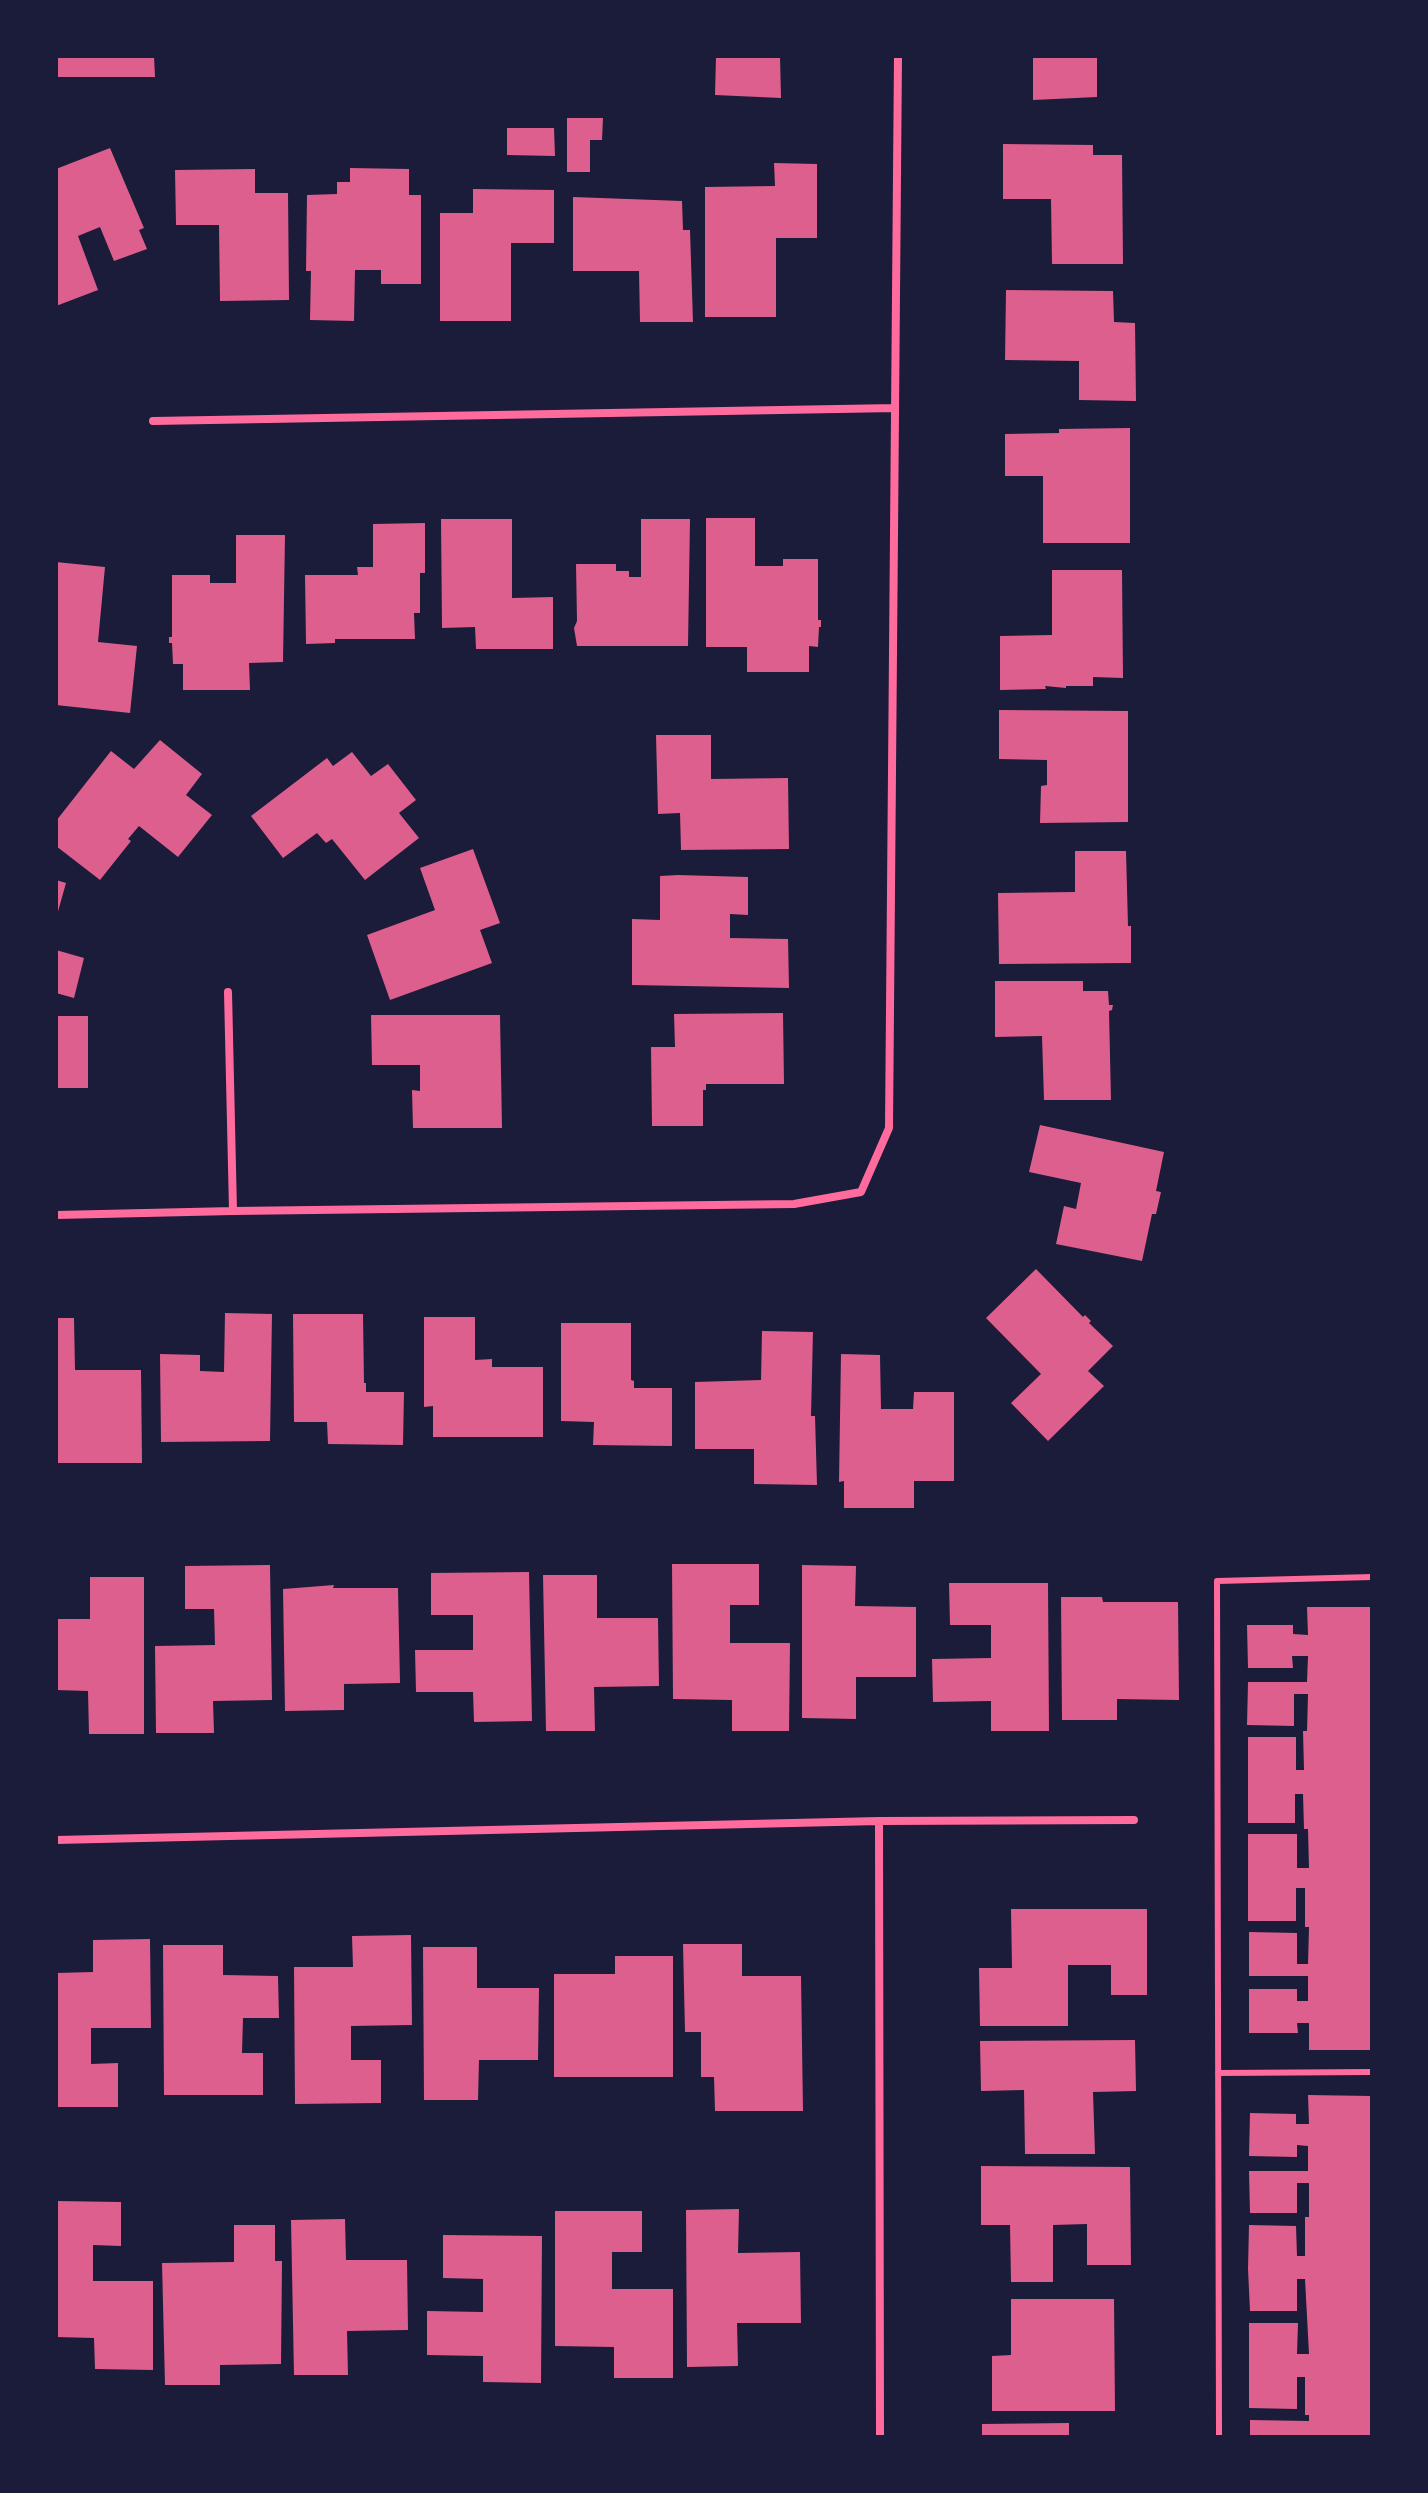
<!DOCTYPE html>
<html>
<head>
<meta charset="utf-8">
<style>
  body { margin:0 }
  #map { position:relative; width:1428px; height:2493px; overflow:hidden; background:#1b1b3a; font-family:"Libre Baskerville",serif }
  canvas { display:block }
  .frame { position:absolute; inset:0; border:58px solid #1b1b3a; pointer-events:none }
</style>
</head>
<body>
<div id="map">
<canvas width="1428" height="2493"></canvas>
<div class="frame"></div>
</div>
<script>
const g = document.querySelector('canvas').getContext('2d');
g.lineJoin = 'round';
function fillPath(path, color) { g.fillStyle = color; g.fill(path, 'evenodd'); }
const toPath = rows => new Path2D(rows.map(r => 'M' + r).join(''));
function trace(path, color, width, dash) { g.strokeStyle = color; g.lineWidth = width; g.lineCap = dash ? 'butt' : 'round'; g.setLineDash(dash || []); g.stroke(path); }
const building = toPath([
  [56,56,154,56,155,77,56,77],
  [716,56,780,56,781,98,715,95],
  [1033,56,1097,56,1097,97,1033,100],
  [567,118,603,118,602,140,590,140,590,172,567,172],
  [507,128,554,128,555,156,507,155],
  [1003,144,1093,145,1093,155,1122,155,1123,264,1052,264,1051,199,1003,199],
  [110,148,144,228,139,230,147,249,114,261,100,227,78,236,98,290,56,306,56,169],
  [774,163,817,164,817,238,776,238,776,317,705,317,705,187,775,186],
  [350,168,409,169,409,195,421,195,421,284,381,284,381,270,355,270,354,321,310,320,311,271,306,271,307,195,337,194,337,182,350,182],
  [255,169,255,193,288,193,289,300,220,301,219,225,176,225,175,170],
  [473,189,554,190,554,243,511,243,511,321,440,321,440,213,473,213],
  [573,197,682,201,683,230,690,230,693,322,640,322,639,271,573,271],
  [1006,290,1113,291,1114,322,1135,323,1136,401,1079,400,1079,361,1005,360],
  [1130,428,1130,543,1043,543,1043,476,1005,476,1005,434,1059,433,1059,429],
  [706,518,755,518,755,566,783,566,783,559,818,559,818,620,821,620,821,627,819,627,818,647,809,646,809,672,747,672,747,647,706,647],
  [441,519,512,519,512,598,553,597,553,649,476,649,475,627,442,628],
  [641,519,690,519,688,646,577,646,574,628,577,621,576,564,616,564,616,571,629,571,629,577,641,577],
  [425,523,425,573,420,573,420,613,414,613,415,639,335,639,335,643,306,644,305,575,358,575,357,567,373,567,373,524],
  [236,535,285,535,283,662,249,663,250,690,183,690,183,664,173,664,172,643,169,643,169,637,172,637,172,575,210,575,210,583,236,583],
  [56,562,105,567,98,642,137,646,130,713,56,705],
  [1052,570,1122,570,1123,678,1093,677,1093,686,1066,686,1066,688,1045,686,1046,689,1000,690,1000,636,1052,635],
  [999,710,1128,711,1128,822,1040,823,1041,786,1047,785,1047,760,999,759],
  [656,735,711,735,711,779,788,778,789,849,681,850,680,813,658,814],
  [160,740,202,774,186,795,212,815,178,857,139,826,128,839,131,841,100,880,56,846,56,821,111,751,134,769],
  [352,752,371,776,388,764,416,800,399,813,419,838,365,880,332,839,326,843,317,833,283,858,251,816,327,758,333,766],
  [473,849,500,923,480,930,492,963,390,1000,367,935,435,910,420,868],
  [1075,851,1126,851,1128,926,1131,926,1131,963,999,964,998,893,1075,892],
  [678,875,748,877,748,915,730,914,730,938,788,939,789,988,632,985,632,919,660,920,660,876],
  [56,880,66,883,57,915,56,915],
  [56,950,84,958,74,998,56,993],
  [995,981,1083,981,1083,991,1108,991,1109,1005,1113,1005,1112,1010,1109,1011,1111,1100,1044,1100,1042,1036,995,1037],
  [783,1013,784,1084,706,1084,706,1090,703,1090,703,1126,652,1126,651,1047,675,1047,674,1014],
  [371,1015,500,1015,502,1128,413,1128,412,1090,420,1091,420,1065,372,1065],
  [56,1016,88,1016,88,1088,56,1088],
  [1040,1125,1164,1152,1156,1191,1161,1192,1156,1214,1152,1214,1142,1261,1056,1244,1064,1206,1076,1209,1081,1183,1029,1172],
  [1036,1269,1083,1317,1085,1315,1091,1321,1089,1323,1113,1346,1088,1371,1104,1386,1048,1441,1011,1403,1041,1374,986,1318],
  [225,1313,272,1314,270,1441,161,1442,160,1354,200,1355,200,1371,224,1372],
  [293,1314,363,1314,364,1383,366,1383,366,1392,404,1392,403,1445,328,1444,327,1422,294,1422],
  [424,1317,475,1317,475,1360,492,1359,492,1367,543,1367,543,1437,433,1437,433,1406,424,1407],
  [56,1318,74,1318,75,1370,141,1370,142,1463,56,1463],
  [561,1323,631,1323,631,1380,634,1381,634,1388,672,1388,672,1446,593,1445,594,1422,561,1421],
  [762,1331,813,1332,811,1416,815,1416,817,1485,754,1484,754,1449,695,1449,695,1382,761,1380],
  [841,1354,880,1355,881,1409,913,1409,914,1392,954,1392,954,1481,914,1481,914,1508,844,1508,844,1481,839,1482],
  [672,1564,759,1564,759,1605,730,1605,730,1643,790,1643,789,1731,732,1731,732,1700,673,1699],
  [270,1565,272,1700,213,1701,214,1733,156,1733,155,1646,215,1645,214,1609,185,1609,185,1566],
  [802,1565,856,1566,855,1606,916,1607,916,1677,856,1677,856,1719,802,1718],
  [529,1572,532,1721,474,1722,473,1692,416,1692,415,1650,473,1650,473,1615,431,1615,431,1573],
  [543,1575,597,1575,597,1618,658,1618,659,1686,594,1687,595,1731,546,1731],
  [90,1577,144,1577,144,1734,89,1734,88,1691,56,1690,56,1619,90,1619],
  [949,1583,1048,1583,1049,1731,991,1731,991,1701,933,1702,932,1659,991,1658,991,1625,950,1625],
  [334,1585,333,1588,398,1588,400,1683,344,1684,344,1710,285,1711,283,1589],
  [1061,1597,1102,1597,1103,1602,1178,1602,1179,1700,1117,1699,1117,1720,1062,1720],
  [1307,1607,1372,1607,1372,2050,1309,2050,1309,2023,1297,2023,1298,2033,1249,2033,1249,1989,1297,1989,1297,2001,1308,2001,1308,1976,1249,1976,1249,1932,1297,1933,1297,1964,1308,1964,1309,1927,1305,1927,1305,1888,1296,1888,1296,1921,1248,1921,1248,1834,1297,1834,1297,1868,1309,1868,1308,1829,1304,1829,1303,1794,1295,1794,1295,1823,1248,1823,1248,1737,1296,1737,1296,1770,1304,1770,1303,1731,1307,1731,1308,1694,1294,1694,1294,1726,1247,1725,1248,1682,1307,1682,1308,1656,1292,1656,1293,1668,1248,1668,1247,1625,1293,1625,1293,1634,1308,1635],
  [1011,1909,1147,1909,1147,1995,1111,1995,1111,1965,1068,1965,1068,2026,980,2026,979,1968,1012,1968],
  [411,1935,412,2025,351,2026,351,2060,381,2060,381,2103,295,2104,294,1967,353,1967,352,1936],
  [150,1939,151,2028,91,2028,91,2064,118,2063,118,2107,56,2107,56,1973,93,1972,93,1940],
  [683,1944,742,1944,742,1976,801,1976,803,2111,715,2111,714,2077,701,2077,701,2032,685,2032],
  [163,1945,223,1945,223,1975,278,1976,279,2018,243,2018,242,2053,263,2053,263,2095,164,2095],
  [423,1947,477,1947,477,1988,539,1988,538,2060,479,2060,478,2100,424,2100],
  [615,1956,673,1956,673,2077,554,2077,554,1974,615,1974],
  [1135,2040,1136,2091,1093,2092,1095,2154,1025,2154,1024,2090,981,2091,980,2041],
  [1308,2095,1372,2096,1372,2437,1250,2437,1250,2420,1309,2421,1309,2415,1305,2415,1305,2377,1297,2377,1297,2409,1249,2408,1249,2323,1298,2323,1297,2354,1309,2354,1305,2279,1297,2279,1297,2311,1250,2311,1248,2269,1249,2225,1296,2226,1297,2256,1305,2256,1305,2217,1309,2217,1309,2183,1297,2183,1297,2213,1250,2213,1249,2171,1308,2171,1308,2146,1297,2145,1297,2157,1249,2156,1250,2113,1296,2114,1296,2124,1309,2124],
  [981,2166,1130,2167,1131,2265,1087,2265,1087,2224,1053,2225,1053,2282,1011,2282,1010,2225,981,2225],
  [56,2201,121,2202,121,2246,93,2245,93,2281,153,2281,153,2370,95,2369,94,2338,56,2337],
  [739,2209,738,2253,800,2252,801,2323,737,2323,738,2366,687,2367,686,2210],
  [555,2211,642,2211,642,2252,612,2252,612,2289,673,2289,673,2378,614,2378,614,2347,555,2346],
  [345,2219,346,2260,407,2260,408,2330,347,2331,348,2375,294,2375,291,2220],
  [234,2225,275,2225,275,2261,282,2261,281,2364,220,2365,220,2385,165,2385,162,2263,234,2262],
  [443,2235,542,2236,541,2383,483,2382,483,2356,427,2355,427,2311,483,2312,483,2279,443,2278],
  [1011,2299,1114,2299,1115,2411,992,2411,992,2356,1011,2355],
  [1069,2423,1069,2437,982,2437,982,2424]
]);
const service = toPath([
  [1218,2073,1372,2072],
  [1219,2437,1217,1581,1372,1577]
]);
const minor = toPath([
  [153,421,895,408],
  [228,992,233,1211],
  [56,1215,233,1211,794,1204,861,1192,889,1128,898,56],
  [879,1821,880,2437],
  [56,1840,879,1821,1134,1820]
]);
fillPath(building, '#dd5f8e');
trace(service, '#ff6b9d', 6);
trace(minor, '#ff6b9d', 8);
</script>
</body>
</html>
